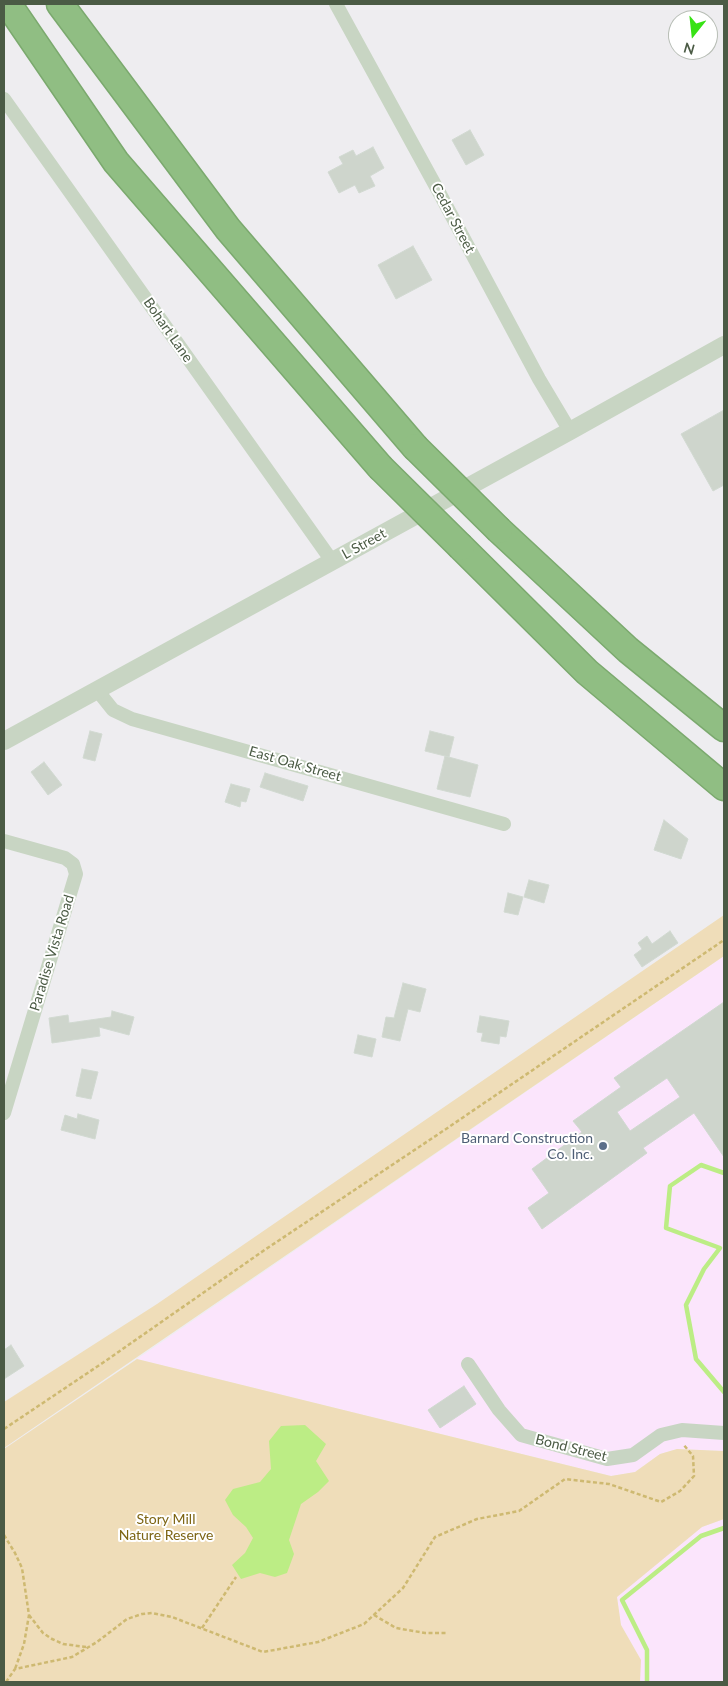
<!DOCTYPE html>
<html>
<head>
<meta charset="utf-8">
<style>
  body { margin:0 }
  #map { position:relative; width:728px; height:1686px; overflow:hidden; background:#eeedf0; font-family:Lato,sans-serif }
  canvas { display:block }
  .frame { position:absolute; inset:0; border:5px solid #4b5b45; pointer-events:none }
  .north { position:absolute; left:668px; top:10px; width:50px; height:50px; box-sizing:border-box; background:#fff; border:1px solid #b7bdb5; border-radius:50%; rotate:196deg; font-size:14px; font-weight:700; line-height:20px; text-align:center; color:#4b5b45 }
  .north::after { content:''; display:block; margin:auto; width:18px; height:22px; background:#38e215; clip-path:polygon(50% 0,100% 100%,50% 72%,0 100%) }
</style>
</head>
<body>
<div id="map">
<canvas width="728" height="1686"></canvas>
<div class="frame"></div>
<div class="north">N</div>
</div>
<script>
const g = document.querySelector('canvas').getContext('2d');
g.lineJoin = 'round';
function fillPath(path, color) { g.fillStyle = color; g.fill(path, 'evenodd'); }
const toPath = rows => new Path2D(rows.map(r => 'M' + r).join(''));
function trace(path, color, width, dash) { g.strokeStyle = color; g.lineWidth = width; g.lineCap = dash ? 'butt' : 'round'; g.setLineDash(dash || []); g.stroke(path); }
function write(font, color, halo, rows, align = 'center') {
  g.font = font + ' Lato,sans-serif'; g.lineWidth = 4; g.setLineDash([]); g.textBaseline = 'middle'; g.strokeStyle = halo; g.fillStyle = color; for (const [text, x, y, turn = 0] of rows) {
    g.save(); g.translate(x, y); g.rotate((+turn || 0) * Math.PI / 180); g.textAlign = isNaN(turn) ? turn : align; if (halo) g.strokeText(text, 0, 0); g.fillText(text, 0, 0); g.restore();
  }
}
const commercial = toPath([
  [724,956,724,1451,677,1449,660,1454,635,1472,611,1476,137,1359],
  [724,1519,724,1682,640,1682,641,1660,621,1625,617,1597,702,1527]
]);
const green = toPath([
  [724,915,724,956,4,1448,4,1402,157,1304],
  [137,1359,611,1476,635,1472,660,1454,677,1449,724,1451,724,1519,702,1527,617,1597,621,1625,641,1660,640,1682,4,1682,4,1449]
]);
const water = toPath([
  [305,1425,326,1444,316,1461,329,1481,318,1492,301,1504,289,1540,294,1554,287,1573,275,1577,260,1573,241,1579,232,1565,245,1553,253,1538,246,1527,233,1515,225,1500,233,1489,260,1482,271,1469,269,1441,281,1426]
]);
const stream = toPath([
  [724,1173,701,1165,670,1186,666,1228,720,1248,704,1269,686,1305,696,1359,724,1392],
  [647,1682,647,1650,622,1600,701,1536,724,1528]
]);
const building = toPath([
  [470,130,484,155,466,165,452,140,470,130],
  [373,147,384,168,370,176,375,186,359,193,355,185,339,193,328,172,343,164,339,157,353,150,356,156,373,147],
  [413,246,432,280,396,299,378,265,413,246],
  [724,410,724,485,713,491,681,434,724,410],
  [90,731,102,734,95,761,83,758,90,731],
  [430,731,454,737,449,757,425,751,430,731],
  [445,756,478,765,470,797,437,789,445,756],
  [44,762,62,785,48,795,31,772,44,762],
  [265,773,308,786,303,801,260,787,265,773],
  [231,784,250,789,246,802,241,801,240,807,225,802,231,784],
  [664,820,688,839,681,859,654,850,664,820],
  [529,880,549,885,544,903,524,897,529,880],
  [508,893,523,897,518,915,504,912,508,893],
  [670,931,678,943,642,967,634,955,642,949,638,943,647,936,652,944,670,931],
  [403,983,426,989,420,1012,408,1009,400,1041,382,1037,386,1017,394,1018,403,983],
  [724,1002,724,1157,694,1113,643,1148,647,1153,542,1229,528,1208,549,1193,532,1169,582,1132,573,1121,621,1087,614,1078,724,1002],
  [667,1078,680,1097,630,1131,617,1112,667,1078],
  [112,1011,134,1017,129,1035,99,1027,100,1036,52,1043,49,1018,68,1015,69,1023,111,1017,112,1011],
  [480,1016,509,1021,506,1037,500,1036,499,1044,481,1041,483,1033,477,1032,480,1016],
  [358,1035,376,1039,372,1057,354,1053,358,1035],
  [82,1069,98,1072,91,1099,76,1096,82,1069],
  [78,1114,99,1120,95,1139,61,1130,65,1115,77,1119,78,1114],
  [11,1345,24,1366,4,1379,4,1350,11,1345],
  [464,1386,476,1404,440,1428,428,1410,464,1386]
]);
const path = toPath([
  [4,1429,104,1362,266,1249,443,1131,724,940],
  [4,1535,15,1553,22,1568,29,1615,24,1644,15,1669],
  [29,1615,43,1633,52,1639,63,1644,86,1647],
  [374,1615,396,1628,425,1633,446,1633],
  [202,1628,236,1577],
  [6,1682,15,1669,72,1657,97,1642,127,1619,142,1614,152,1613,172,1617,263,1652,318,1642,364,1624,403,1588,435,1537,477,1519,519,1511,565,1479,609,1484,661,1502,680,1491,694,1476,693,1456,683,1444]
]);
const minor = toPath([
  [336,4,440,194,539,379,570,431],
  [4,99,332,561],
  [97,690,113,710,132,719,504,824],
  [4,841,65,858,73,864,76,874,4,1113],
  [468,1364,499,1410,521,1435,607,1459,633,1455,661,1435,682,1430,724,1433]
]);
const tertiary = toPath([
  [4,741,570,431,724,345]
]);
const motorway = toPath([
  [8,4,116,162,380,467],
  [60,4,228,229,415,447],
  [499,530,628,650,724,728],
  [461,547,587,672,724,787]
]);
const motorwayBridge = toPath([
  [415,447,499,530],
  [380,467,461,547]
]);
const markers = [
  [603,1146,5,"#5c6f8a"]
];
const streetNames = [
  ["Cedar Street",453,218,62],
  ["Bohart Lane",168,330,55],
  ["L Street",364,544,-29],
  ["East Oak Street",295,764,16],
  ["Paradise Vista Road",52,953,-73],
  ["Bond Street",571,1448,14]
];
const serviceNames = [
  ["Barnard Construction",593,1138],
  ["Co. Inc.",593,1154]
];
const parkNames = [
  ["Story Mill",166,1519],
  ["Nature Reserve",166,1535]
];
fillPath(commercial, '#fbe5fc');
fillPath(green, '#efddb9');
fillPath(water, '#bced85');
trace(stream, '#bced85', 4.5);
fillPath(building, '#ced5cc');
trace(building, '#d1d9d1', 1);
trace(motorway, '#7ba96e', 29);
trace(path, '#ceb971', 2.5, [4, 2.5]);
trace(minor, '#c8d5c3', 14);
trace(tertiary, '#c8d5c3', 18);
trace(motorway, '#90be83', 26);
trace(motorwayBridge, '#7ba96e', 29, []);
trace(motorwayBridge, '#90be83', 26);
for (const [x, y, r, color] of markers) { const dot = new Path2D(); dot.arc(x, y, r, 0, 2 * Math.PI); g.fillStyle = color; g.fill(dot); trace(dot, '#fff', 2); }
write('14px', '#4b5b45', '#fff', streetNames);
write('14px', '#4e5e75', '#fff', serviceNames, 'right');
write('14px', '#7d6514', '#fff', parkNames);
</script>
</body>
</html>
